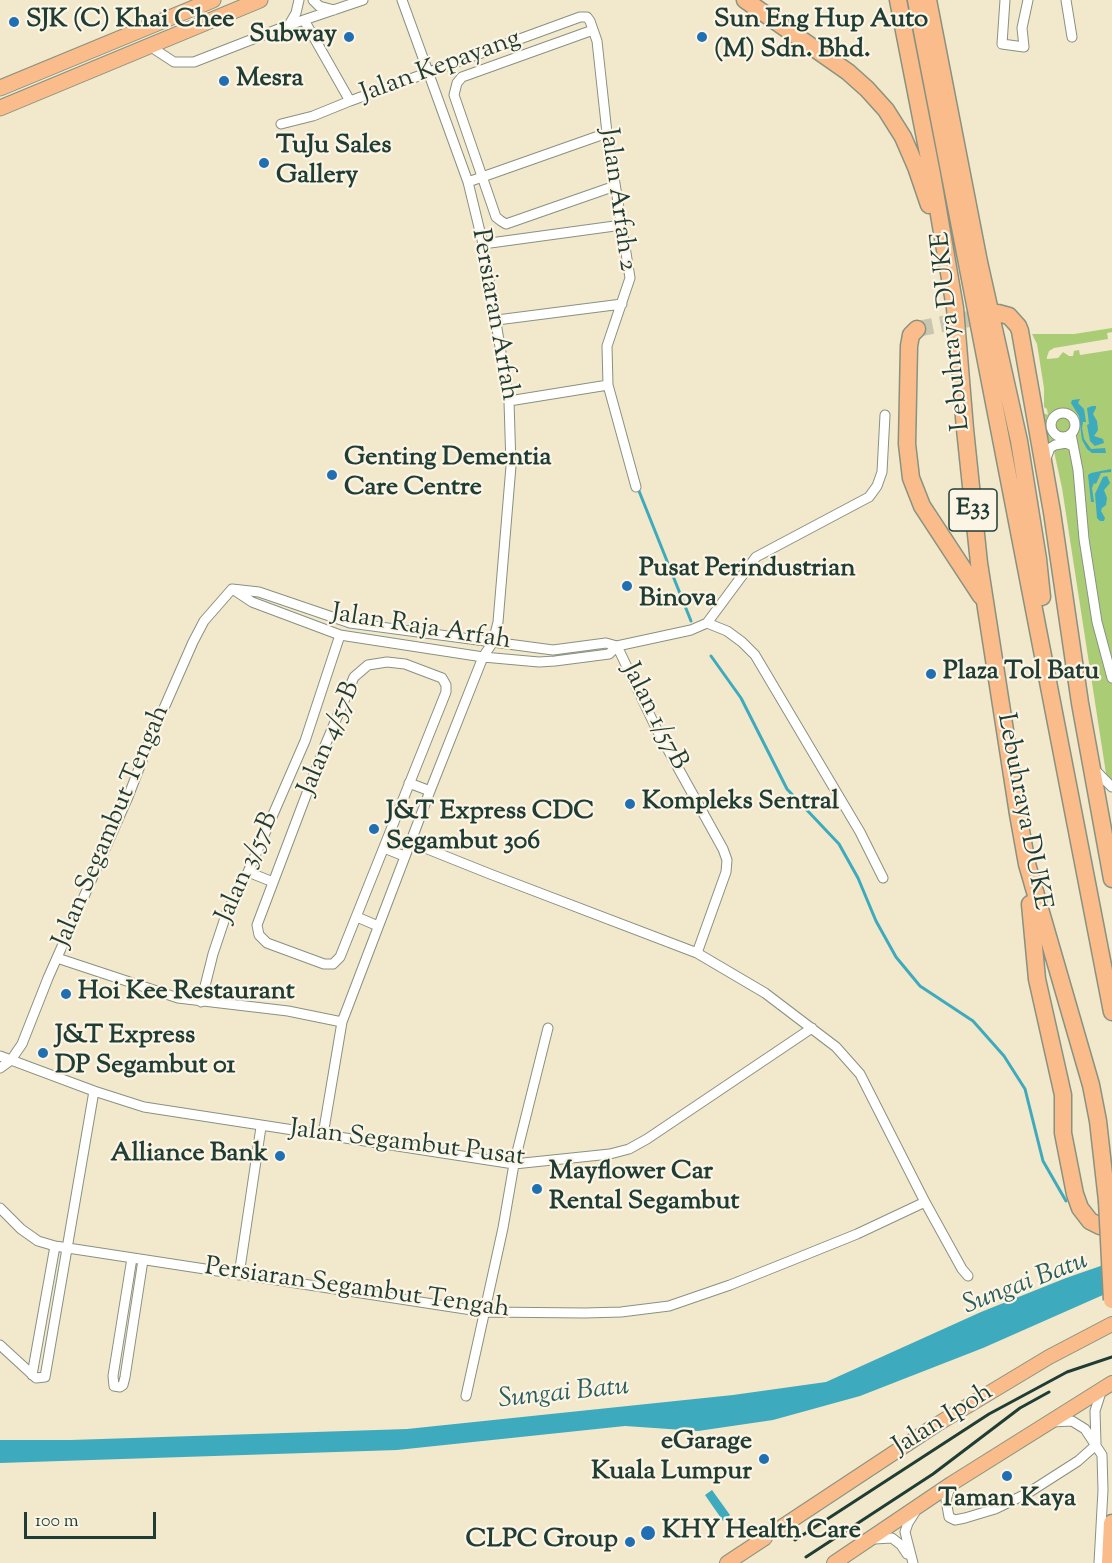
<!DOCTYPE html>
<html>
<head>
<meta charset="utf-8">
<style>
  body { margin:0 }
  #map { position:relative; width:1112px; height:1563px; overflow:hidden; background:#f2e8cc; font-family:"Sorts Mill Goudy",serif }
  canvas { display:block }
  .scale { position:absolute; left:24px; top:1512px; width:132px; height:27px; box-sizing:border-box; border:3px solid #1f3d34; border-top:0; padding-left:8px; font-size:18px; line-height:21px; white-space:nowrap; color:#1f3d34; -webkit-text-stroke:4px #fcf5e5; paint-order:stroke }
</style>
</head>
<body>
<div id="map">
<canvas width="1112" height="1563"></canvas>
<div class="scale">100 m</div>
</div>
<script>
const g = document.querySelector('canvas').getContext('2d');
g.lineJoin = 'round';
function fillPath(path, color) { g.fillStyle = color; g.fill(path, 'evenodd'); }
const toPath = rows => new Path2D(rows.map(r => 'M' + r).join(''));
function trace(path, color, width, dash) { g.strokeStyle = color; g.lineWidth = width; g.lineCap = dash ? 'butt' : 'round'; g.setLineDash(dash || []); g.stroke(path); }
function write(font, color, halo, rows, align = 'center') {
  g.font = font + ' "Sorts Mill Goudy",serif'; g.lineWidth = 4.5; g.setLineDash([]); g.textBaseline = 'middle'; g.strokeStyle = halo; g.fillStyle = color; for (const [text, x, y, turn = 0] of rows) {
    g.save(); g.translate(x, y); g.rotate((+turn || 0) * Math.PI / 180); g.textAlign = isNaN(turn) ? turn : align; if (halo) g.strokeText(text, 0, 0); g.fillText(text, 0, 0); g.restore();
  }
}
const green = toPath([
  [1112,328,1112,332,1107,333,1108,339,1054,348,1049,351,1047,357,1047,359,1058,358,1063,352,1069,356,1073,356,1074,351,1079,350,1080,355,1112,350,1112,781,1107,780,1062,488,1052,442,1045,451,1040,412,1048,415,1047,409,1044,407,1044,388,1037,344,1032,334,1074,334]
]);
const water = toPath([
  [1080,399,1078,403,1084,409,1085,415,1086,422,1083,422,1082,428,1084,439,1091,449,1105,448,1106,453,1092,453,1087,449,1082,440,1079,416,1071,403,1072,400],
  [1092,406,1096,406,1096,408,1093,414,1097,421,1098,430,1094,436,1103,439,1104,443,1095,446,1090,441,1087,425,1089,424,1087,408],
  [1111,469,1111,472,1101,473,1096,484,1094,483,1092,488,1094,502,1091,502,1088,475,1091,473],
  [1107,476,1110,483,1104,490,1107,498,1106,505,1102,508,1101,511,1105,518,1104,521,1100,521,1097,518,1095,494,1103,477],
  [1112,1262,1112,1291,983,1348,860,1396,773,1420,698,1431,625,1426,397,1450,0,1463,0,1440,71,1440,407,1429,733,1395,826,1382,981,1312,1066,1278],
  [712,1490,730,1515,723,1521,705,1495]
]);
const stream = toPath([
  [639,491,691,621],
  [711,656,741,698,787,789,839,844,858,878,876,921,896,957,920,986,973,1021,1004,1056,1025,1089,1043,1161,1066,1201]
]);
const motorwayTunnel = toPath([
  [917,329,990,315]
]);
const minor = toPath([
  [313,0,319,6,334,10],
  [1005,0,1002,44,1024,47,1022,28,1028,0],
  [1066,0,1072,37],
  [304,20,350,101,580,17,587,17,590,21,597,41,607,133,630,278,607,346,608,385,636,487],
  [289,25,296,13,299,0],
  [593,30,462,77,457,83,454,95,496,217,501,221,506,224,615,186],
  [148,45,174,62,194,62,289,25,363,0],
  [281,124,313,116,350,101],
  [468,182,607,133],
  [483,244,622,225],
  [497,320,622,304],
  [509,401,608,385],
  '1051 425a12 12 0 1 1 24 0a12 12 0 1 1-24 0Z',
  [1071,434,1078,470,1084,539,1097,622,1112,678],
  [1045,461,1050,448,1055,445,1066,443,1073,446],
  [232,589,259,592,350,623,553,650,606,643,617,646,691,630,707,623,756,557,869,497,877,486,882,472,885,415],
  [234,590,252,602,340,635,483,657,539,662,555,661,609,654,617,646],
  [707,623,727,631,742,642,755,655,860,832,883,878],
  [617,646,656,728,723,849,727,860,726,872,697,953],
  [387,662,405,664,442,678,446,685,446,692,340,957,333,964,324,964,267,943,259,935,257,925,324,748,354,677,368,665,387,662],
  [1095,770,1112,787],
  [409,783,430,791],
  [410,842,490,874,697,953,765,993,836,1047,860,1074,925,1202,962,1269,968,1276],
  [384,848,404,856],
  [248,872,273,882],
  [357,917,378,926],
  [57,958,178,998,288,1011,342,1022],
  [201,1002,213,954,227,912,248,872,305,741,340,635],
  [0,1056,94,1091,144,1107,514,1164,610,1154,629,1149,647,1139,812,1028],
  [0,1068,11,1060,22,1044,48,978,128,797,150,740,193,642,204,621,232,589],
  [323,1135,342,1022,430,791,483,657,493,642,498,622,511,466,509,401,483,244,468,182,402,0],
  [0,1208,21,1229,38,1241,55,1246,485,1312,585,1313,621,1312,669,1306,730,1285,790,1261,857,1234,925,1202],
  [132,1258,113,1376,114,1386,120,1387,123,1385,125,1377,143,1260],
  [239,1275,261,1127],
  [0,1345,36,1378,45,1377,94,1091],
  [32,1375,55,1246],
  [466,1396,503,1228,514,1164,548,1028],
  [1052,1422,1072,1421,1085,1429,1102,1455,1103,1490,1099,1563],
  [1096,1443,1095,1411,1102,1389],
  [951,1484,946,1500,949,1517,955,1520,965,1518,995,1509,1028,1493,1078,1461,1096,1445],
  [874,1539,892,1538,901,1545,907,1554],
  [913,1563,905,1532,908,1523,915,1512]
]);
const primary = toPath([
  [780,1528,936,1425,1049,1357,1112,1324],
  [727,1563,765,1538],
  [834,1563,951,1484,1112,1383]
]);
const trunk = toPath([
  [0,88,213,0],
  [0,108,260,0]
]);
const motorway = toPath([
  [745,0,848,72,867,89,886,110,903,137,916,167,929,205],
  [898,0,932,174,955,308,965,429,979,563,1018,814,1027,864,1091,1085,1098,1121,1107,1201],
  [916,0,1112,1012],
  [928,0,979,262,1019,441,1038,559,1042,597],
  [998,313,1009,316,1018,326,1020,331,1052,512,1080,703,1112,879],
  [917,329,911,335,909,346,907,444,911,478,922,506,981,596],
  [1030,904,1037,979,1063,1095,1063,1133,1075,1194,1080,1208,1090,1221,1100,1226,1112,1224],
  [1110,1563,1112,1523]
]);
const rail = toPath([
  [795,1540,989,1414,1067,1372,1112,1357],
  [806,1557,933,1474,1020,1408,1049,1392]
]);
const motorwayBridge = toPath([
  [1107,1201,1112,1300]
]);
const markers = [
  [14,22,6,"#1f6fb2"],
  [349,37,6,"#1f6fb2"],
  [702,37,6,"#1f6fb2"],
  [224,81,6,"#1f6fb2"],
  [264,163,6,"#1f6fb2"],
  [332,475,6,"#1f6fb2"],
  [627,586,6,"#1f6fb2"],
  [931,674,6,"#1f6fb2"],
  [630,804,6,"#1f6fb2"],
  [374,829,6,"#1f6fb2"],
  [66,994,6,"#1f6fb2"],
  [43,1053,6,"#1f6fb2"],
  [280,1156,6,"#1f6fb2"],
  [537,1189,6,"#1f6fb2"],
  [764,1459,6,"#1f6fb2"],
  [1007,1476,6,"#1f6fb2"],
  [648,1533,8,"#1f6fb2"],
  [630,1542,6,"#1f6fb2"]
];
const shields = [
  [973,510,48]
];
const shieldNames = [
  ["E33",973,510]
];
const poiNames = [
  ["SJK (C) Khai Chee",26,22],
  ["Sun Eng Hup Auto",714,22],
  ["(M) Sdn. Bhd.",714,52],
  ["Subway",337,37,"right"],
  ["Mesra",236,81],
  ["TuJu Sales",276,148],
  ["Gallery",276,178],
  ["Genting Dementia",344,460],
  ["Care Centre",344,490],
  ["Pusat Perindustrian",639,571],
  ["Binova",639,601],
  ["Plaza Tol Batu",943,674],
  ["Kompleks Sentral",642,804],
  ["J&T Express CDC",386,814],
  ["Segambut 306",386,844],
  ["Hoi Kee Restaurant",78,994],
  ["J&T Express",55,1038],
  ["DP Segambut 01",55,1068],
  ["Alliance Bank",268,1156,"right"],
  ["Mayflower Car",549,1174],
  ["Rental Segambut",549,1204],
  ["eGarage",752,1444,"right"],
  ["Kuala Lumpur",752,1474,"right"],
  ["Taman Kaya",1007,1501,"center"],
  ["KHY Health Care",662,1533],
  ["CLPC Group",618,1542,"right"]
];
const streetNames = [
  ["Jalan Kepayang",441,68,-20],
  ["Jalan Arfah 2",616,200,82],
  ["Persiaran Arfah",493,315,80],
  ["Lebuhraya DUKE",953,331,-96],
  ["Jalan Raja Arfah",421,629,9],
  ["Jalan 1/57B",653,717,63],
  ["Jalan 4/57B",331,739,-67],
  ["Lebuhraya DUKE",1022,812,79],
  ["Jalan Segambut Tengah",113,827,-67],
  ["Jalan 3/57B",249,868,-66],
  ["Jalan Segambut Pusat",407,1145,7],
  ["Persiaran Segambut Tengah",357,1290,8],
  ["Jalan Ipoh",944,1421,-32]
];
const waterNames = [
  ["Sungai Batu",1026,1285,-21],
  ["Sungai Batu",564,1395,-6]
];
fillPath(green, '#aacc75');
fillPath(water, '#3eaabd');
trace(stream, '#3eaabd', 3);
trace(motorwayTunnel, '#c8c6ae', 16, [16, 8]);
trace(minor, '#889280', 11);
trace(primary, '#889280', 16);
trace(trunk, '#889280', 17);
trace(motorway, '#889280', 19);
trace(minor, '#fff', 9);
trace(primary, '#f9bc8a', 14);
trace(trunk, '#f9bc8a', 15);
trace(motorway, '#f9bc8a', 16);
trace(rail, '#1f3d34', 3);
trace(motorwayBridge, '#889280', 19, []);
trace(motorwayBridge, '#f9bc8a', 16);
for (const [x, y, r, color] of markers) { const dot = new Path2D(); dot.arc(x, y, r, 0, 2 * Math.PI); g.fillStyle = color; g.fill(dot); trace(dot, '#fcf5e5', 2); }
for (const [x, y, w] of shields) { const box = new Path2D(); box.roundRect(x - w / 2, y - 21, w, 42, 4.5); g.fillStyle = '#fcf5e5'; g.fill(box); trace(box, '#1f3d34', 1.5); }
write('bold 24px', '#1f3d34', null, shieldNames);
write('bold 26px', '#1f3d34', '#fcf5e5', poiNames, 'left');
write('26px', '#1f3d34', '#fcf5e5', streetNames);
write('italic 27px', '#285e5d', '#fcf5e5', waterNames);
</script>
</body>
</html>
